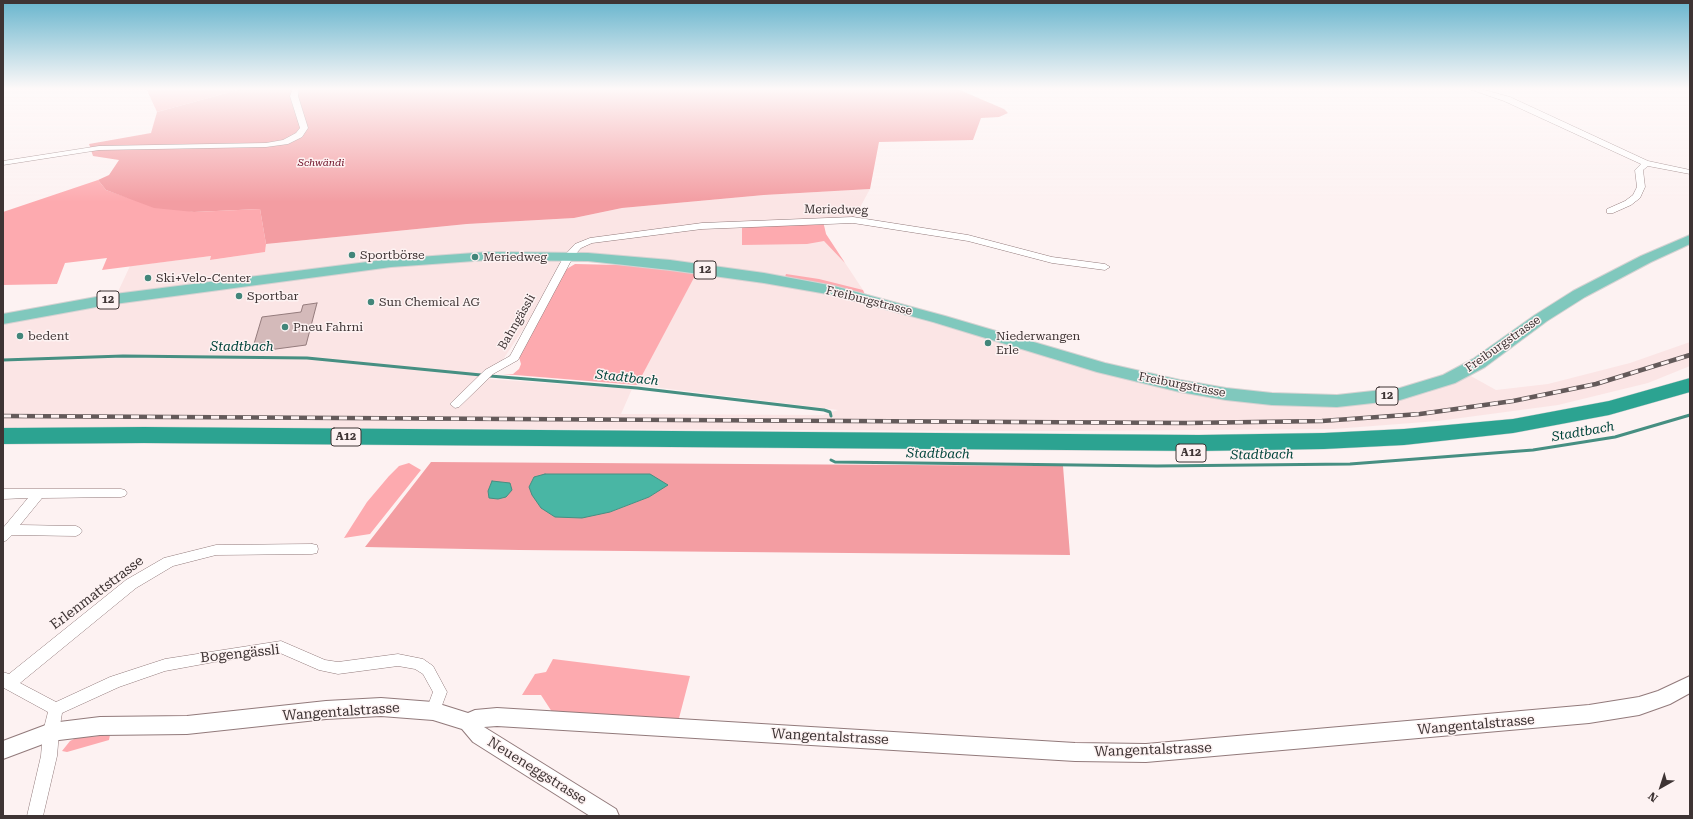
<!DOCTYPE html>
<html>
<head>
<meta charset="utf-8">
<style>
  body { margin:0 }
  #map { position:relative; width:1693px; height:819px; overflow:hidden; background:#fdf2f2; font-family:"Roboto Serif",serif }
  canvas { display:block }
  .frame { position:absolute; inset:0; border:4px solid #3e3434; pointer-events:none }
  .north { position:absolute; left:1641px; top:767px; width:40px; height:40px; -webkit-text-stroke:3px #fdf2f2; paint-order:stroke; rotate:219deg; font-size:11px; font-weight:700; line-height:16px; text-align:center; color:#3e3434 }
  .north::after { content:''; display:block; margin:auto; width:14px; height:18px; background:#3e3434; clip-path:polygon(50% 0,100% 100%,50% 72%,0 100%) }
</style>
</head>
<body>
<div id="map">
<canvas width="1693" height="819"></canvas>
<div class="frame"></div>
<div class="north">N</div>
</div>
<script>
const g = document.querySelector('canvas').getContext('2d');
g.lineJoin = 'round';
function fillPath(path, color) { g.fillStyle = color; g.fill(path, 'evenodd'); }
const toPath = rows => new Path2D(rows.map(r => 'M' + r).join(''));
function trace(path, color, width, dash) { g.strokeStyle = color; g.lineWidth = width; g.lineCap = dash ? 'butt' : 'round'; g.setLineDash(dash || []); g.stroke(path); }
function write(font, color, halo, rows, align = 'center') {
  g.font = font + ' "Roboto Serif",serif'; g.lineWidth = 3; g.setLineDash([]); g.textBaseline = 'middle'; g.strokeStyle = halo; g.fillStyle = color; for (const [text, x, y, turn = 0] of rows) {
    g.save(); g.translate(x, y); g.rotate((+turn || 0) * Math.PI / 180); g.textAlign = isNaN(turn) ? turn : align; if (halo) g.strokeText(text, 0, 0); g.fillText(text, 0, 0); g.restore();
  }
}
const built = toPath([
  [870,189,852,222,823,222,826,234,863,290,868,305,1053,357,1182,390,1387,399,1427,393,1469,375,1496,390,1548,384,1630,363,1690,342,1690,366,1648,383,1558,405,1438,421,1334,429,1060,431,18,427,14,429,3,430,3,324,100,307,116,296,130,266,212,256,211,260,265,252,266,244,467,224,574,218,622,208,764,195],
  [568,262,634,263,697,271,637,385,838,410,823,415,621,414,632,389,490,379]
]);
const green = toPath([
  [146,88,245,88,157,112],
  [98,180,106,190,126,197,194,212,260,209,266,244,265,252,210,260,211,256,102,270,107,258,65,263,57,284,3,285,3,212],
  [823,221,826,234,845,263,824,241,807,244,742,245,742,226],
  [575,264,620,265,697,272,637,385,503,374,513,374,519,369,521,364,519,357,565,270],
  [786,274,819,279,863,290,865,295,790,279,785,277],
  [409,463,421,470,370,534,344,538,367,502,389,476,399,466],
  [553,659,690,676,678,722,554,715,541,695,522,695,535,674,546,672],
  [110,735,109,740,67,752,62,751,70,741,76,738]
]);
const forest = toPath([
  [245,88,955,88,1004,109,1008,113,999,117,981,118,973,140,879,142,870,189,764,195,622,208,574,218,467,224,266,244,260,209,194,212,154,208,106,190,98,180,109,175,119,160,93,156,89,144,151,133,157,112],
  [431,462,1063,466,1070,555,519,550,365,547],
  [545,474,570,475,667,485,649,497,610,512]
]);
const water = toPath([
  [545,474,650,474,668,485,649,497,610,512,582,518,555,517,541,508,532,495,529,487,534,477,545,474],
  [492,481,510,483,512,490,506,497,498,499,489,498,488,491,492,481]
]);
const stream = toPath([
  [3,360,123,356,307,358,481,375],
  [490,376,637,388,824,410,830,412,831,416],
  [831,460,835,462,1157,466,1350,464,1533,450,1615,437,1690,415]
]);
const building = toPath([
  [317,303,306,345,261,351,264,343,254,344,262,317,301,312,303,305,317,303]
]);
const minor = toPath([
  [293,88,299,88,298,96,308,128,302,137,288,144,266,147,99,150,3,165,3,161,99,146,266,143,283,140,296,133,300,128,290,96,293,88],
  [1468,88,1477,88,1510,97,1648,161,1690,170,1690,174,1648,166,1643,170,1645,187,1640,198,1631,205,1613,213,1607,213,1607,209,1625,201,1633,195,1637,187,1635,170,1641,164,1504,101,1469,89,1468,88],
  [853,217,968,235,1052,257,1105,264,1110,267,1105,270,1052,263,968,241,853,223,702,229,592,243,581,248,573,257,518,360,493,374,459,407,455,408,450,404,485,370,510,356,564,256,575,244,590,238,702,223,853,217],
  [3,489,121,489,125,490,127,493,125,496,121,497,42,498,20,525,76,526,80,528,82,531,80,534,76,536,12,535,7,540,3,542,3,528,28,498,3,499,3,489],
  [312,544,317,545,318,549,317,553,312,554,216,555,173,566,136,588,20,683,56,702,110,677,165,659,281,641,325,660,338,662,398,654,423,659,433,666,447,692,438,716,433,718,428,716,426,711,433,692,423,674,415,669,398,666,338,674,319,670,280,653,214,662,165,671,119,687,62,713,59,732,57,756,43,816,27,816,41,756,43,732,48,712,4,688,3,672,9,674,126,580,164,558,216,545,312,544]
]);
const tertiary = toPath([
  [1690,676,1690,693,1670,704,1639,715,1589,723,1146,762,1075,761,497,726,484,727,616,809,619,816,590,816,473,742,462,729,433,720,381,716,326,719,187,734,100,735,51,741,3,759,3,741,51,723,100,717,187,716,326,701,381,698,433,702,468,713,475,710,497,708,1075,743,1146,744,1589,705,1639,697,1658,691,1690,676]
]);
const primary = toPath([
  [1690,235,1690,244,1651,262,1585,297,1547,321,1485,367,1455,383,1400,400,1337,407,1272,405,1226,400,1180,392,1097,372,933,322,833,295,764,283,670,270,588,261,488,260,391,267,107,305,3,324,3,314,107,295,391,259,488,252,588,253,670,260,764,273,834,286,945,316,1105,363,1180,380,1226,388,1272,393,1337,395,1400,388,1443,375,1473,359,1535,315,1573,291,1641,256,1690,235]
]);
const motorway = toPath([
  [1690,378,1690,392,1609,415,1513,433,1404,445,1324,449,1199,451,144,443,3,444,3,428,144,427,1199,435,1324,433,1404,429,1513,419,1609,401,1690,378]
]);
const rail = toPath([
  [3,416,1187,423,1322,421,1420,414,1513,401,1596,384,1690,355]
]);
const markers = [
  [352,255,4,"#42867a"],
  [475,257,4,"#42867a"],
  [148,278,4,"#42867a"],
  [239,296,4,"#42867a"],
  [371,302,4,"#42867a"],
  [285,327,4,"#42867a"],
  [20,336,4,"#42867a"],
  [988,343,4,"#42867a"]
];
const farParknames = [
  ["Schwändi",321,163]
];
const shields = [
  [705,270,22],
  [108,300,22],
  [1387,396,22],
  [346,437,30],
  [1191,453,30]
];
const shieldNames = [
  ["12",705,270],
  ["12",108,300],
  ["12",1387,396],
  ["A12",346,437],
  ["A12",1191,453]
];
const streetNames = [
  ["Meriedweg",836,210,1],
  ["Freiburgstrasse",869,301,14],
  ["Bahngässli",517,322,-60],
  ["Freiburgstrasse",1503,344,-35],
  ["Freiburgstrasse",1182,385,11]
];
const poiNames = [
  ["Sportbörse",360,255],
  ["Meriedweg",483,257],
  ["Ski+Velo-Center",156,278],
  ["Sportbar",247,296],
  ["Sun Chemical AG",379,302],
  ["Pneu Fahrni",293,327],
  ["bedent",28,336],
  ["Niederwangen",996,336],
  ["Erle",996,350]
];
const waterNames = [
  ["Stadtbach",242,347],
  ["Stadtbach",627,378,6],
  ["Stadtbach",1583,432,-10],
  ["Stadtbach",938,454,1],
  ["Stadtbach",1262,455,-1]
];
const nearStreetnames = [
  ["Erlenmattstrasse",97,593,-37],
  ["Bogengässli",240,654,-6],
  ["Wangentalstrasse",341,712,-4],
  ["Wangentalstrasse",1476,725,-5],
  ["Wangentalstrasse",830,737,3],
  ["Wangentalstrasse",1153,750,-2],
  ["Neueneggstrasse",537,771,32]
];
fillPath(built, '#fbe5e5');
fillPath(green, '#fdaaaf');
fillPath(forest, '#f39da2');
fillPath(water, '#49b6a4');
trace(water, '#468f82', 1);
trace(stream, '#468f82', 3);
fillPath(building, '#d4baba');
trace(building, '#957c7d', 1);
trace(minor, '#927a7b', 1);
trace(tertiary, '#927a7b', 2);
trace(primary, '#d5d2d2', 2);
trace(motorway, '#d5d2d2', 1);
fillPath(minor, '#fff');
fillPath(tertiary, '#fff');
fillPath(primary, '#80c8bd');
fillPath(motorway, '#2ca391');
trace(rail, '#645a5a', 4.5);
trace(rail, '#fdf2f2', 3, [8]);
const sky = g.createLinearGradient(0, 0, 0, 202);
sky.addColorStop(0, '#68b5cd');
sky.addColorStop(0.44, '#fef9f9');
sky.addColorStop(1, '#fef9f900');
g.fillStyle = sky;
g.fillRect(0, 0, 1693, 202);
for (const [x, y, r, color] of markers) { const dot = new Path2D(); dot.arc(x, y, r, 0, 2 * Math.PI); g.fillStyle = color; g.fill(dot); trace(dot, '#fdf2f2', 1.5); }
write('italic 10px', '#6a0920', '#fdf2f2', farParknames);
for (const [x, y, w] of shields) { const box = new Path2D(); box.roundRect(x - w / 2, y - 9, w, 18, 3); g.fillStyle = '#fdf2f2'; g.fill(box); trace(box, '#3e3434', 1); }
write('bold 11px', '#3e3434', null, shieldNames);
write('12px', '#3e3434', '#fdf2f2', streetNames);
write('12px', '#3e3434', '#fdf2f2', poiNames, 'left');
write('italic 13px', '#00443b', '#fdf2f2', waterNames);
write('14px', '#3e3434', '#fdf2f2', nearStreetnames);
</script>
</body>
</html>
